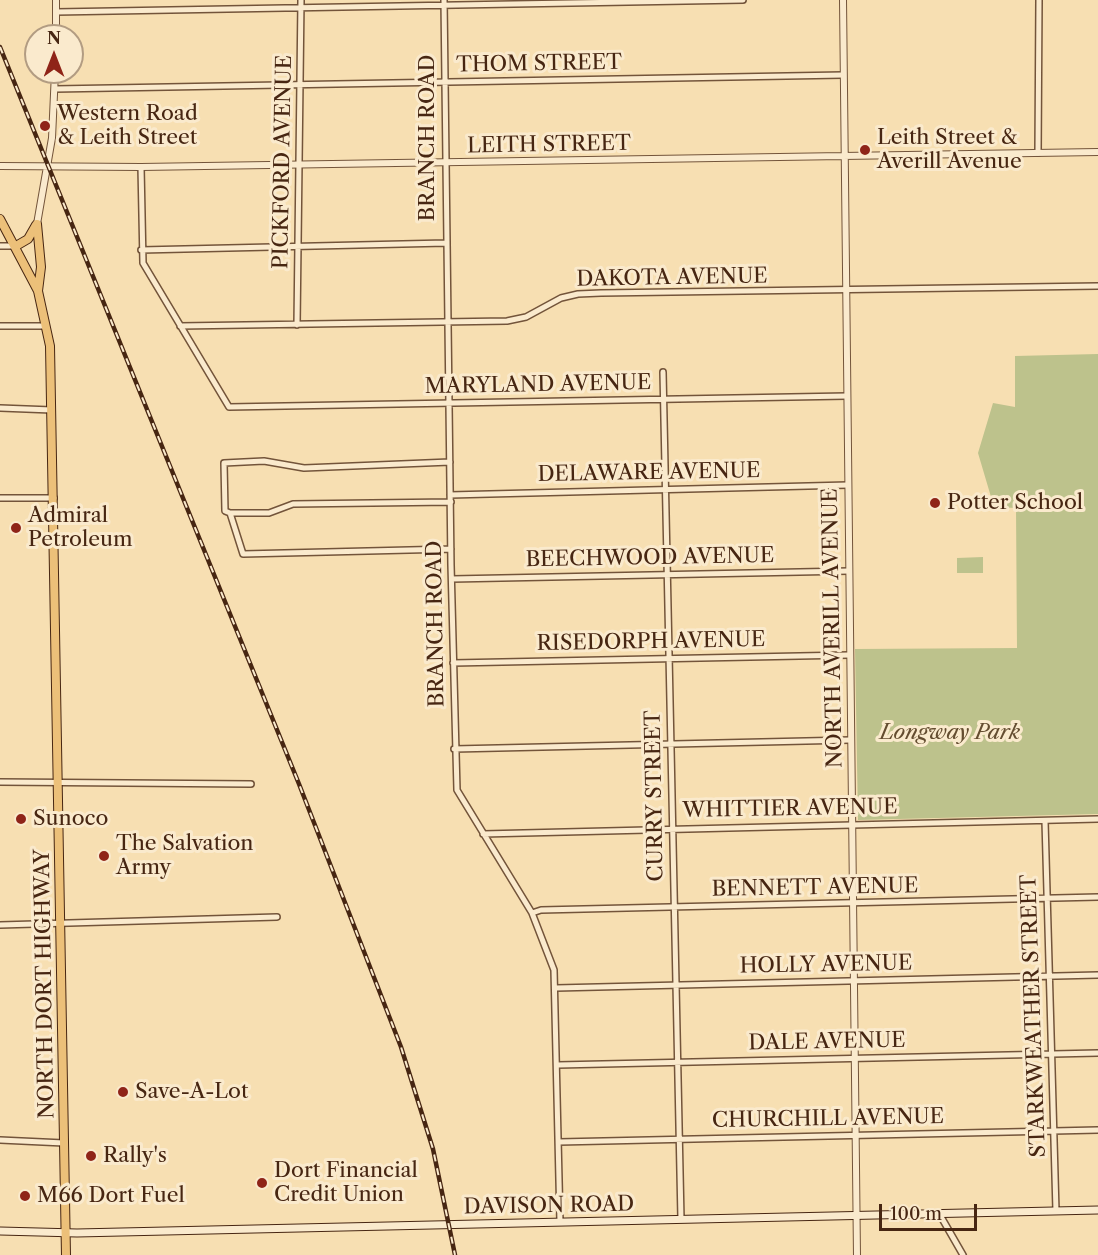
<!DOCTYPE html>
<html>
<head>
<meta charset="utf-8">
<style>
  body { margin:0 }
  #map { position:relative; width:1098px; height:1255px; overflow:hidden; background:#f7dfb2; font-family:"Libre Caslon Text",serif }
  canvas { display:block }
  .north { position:absolute; left:24px; top:24px; width:60px; height:60px; box-sizing:border-box; background:#faeacd; border:2px solid #b29c82; border-radius:50%; rotate:0deg; font-size:16px; font-weight:700; line-height:24px; text-align:center; color:#472612 }
  .north::after { content:''; display:block; margin:auto; width:21px; height:27px; background:#8f2418; clip-path:polygon(50% 0,100% 100%,50% 72%,0 100%) }
  .scale { position:absolute; left:879px; top:1204px; width:98px; height:27px; box-sizing:border-box; border:3px solid #472612; border-top:0; padding-left:8px; font-size:18px; line-height:21px; white-space:nowrap; color:#472612; -webkit-text-stroke:4px #faeacd; paint-order:stroke }
</style>
</head>
<body>
<div id="map">
<canvas width="1098" height="1255"></canvas>
<div class="north">N</div>
<div class="scale">100 m</div>
</div>
<script>
const g = document.querySelector('canvas').getContext('2d');
g.lineJoin = 'round';
function fillPath(path, color) { g.fillStyle = color; g.fill(path, 'evenodd'); }
const toPath = rows => new Path2D(rows.map(r => 'M' + r).join(''));
function trace(path, color, width, dash) { g.strokeStyle = color; g.lineWidth = width; g.lineCap = dash ? 'butt' : 'round'; g.setLineDash(dash || []); g.stroke(path); }
function write(font, color, halo, rows, align = 'center') {
  g.font = font + ' "Libre Caslon Text",serif'; g.lineWidth = 6; g.setLineDash([]); g.textBaseline = 'middle'; g.strokeStyle = halo; g.fillStyle = color; for (const [text, x, y, turn = 0] of rows) {
    g.save(); g.translate(x, y); g.rotate((+turn || 0) * Math.PI / 180); g.textAlign = isNaN(turn) ? turn : align; if (halo) g.strokeText(text, 0, 0); g.fillText(text, 0, 0); g.restore();
  }
}
const green = toPath([
  [1098,354,1098,814,858,820,855,649,1017,648,1016,508,994,507,978,453,993,403,1015,407,1015,356],
  [983,557,983,573,957,573,957,558]
]);
const minor = toPath([
  [444,0,451,565,457,790,532,913,554,970,560,1222],
  [56,12,743,0],
  [55,89,843,75],
  [1038,153,1039,0],
  [141,167,143,263,229,407,847,396],
  [0,246,16,246],
  [141,250,446,243],
  [297,325,301,0],
  [0,326,46,326],
  [180,326,507,321,526,317,561,298,578,294,601,293,1098,286],
  [663,372,681,1219],
  [0,408,52,410],
  [450,462,304,468,264,461,224,463,225,511,230,513,269,513,293,504,451,502],
  [450,495,848,485],
  [0,498,54,498],
  [230,513,243,554,451,549],
  [452,579,849,571],
  [453,663,849,655],
  [454,749,850,740],
  [0,782,251,784],
  [1045,821,1056,1211],
  [483,834,1098,819],
  [532,913,541,910,1098,897],
  [0,925,277,917],
  [556,988,1098,975],
  [558,1065,1098,1053],
  [0,1140,64,1143],
  [559,1142,1098,1130],
  [940,1215,963,1255]
]);
const tertiary = toPath([
  [843,0,857,1255],
  [56,36,56,0],
  [0,166,141,167,1098,152],
  [37,224,52,138,55,72]
]);
const secondary = toPath([
  [0,1231,77,1233,1098,1210]
]);
const primary = toPath([
  [0,219,38,291,50,346,66,1255],
  [37,224,41,267,38,291],
  [16,246,28,239,36,225]
]);
const rail = toPath([
  [0,47,299,784,401,1047,433,1149,455,1255]
]);
const markers = [
  [45,126,6,"#8f2418"],
  [865,150,6,"#8f2418"],
  [935,503,6,"#8f2418"],
  [16,528,6,"#8f2418"],
  [21,819,6,"#8f2418"],
  [104,856,6,"#8f2418"],
  [123,1092,6,"#8f2418"],
  [91,1156,6,"#8f2418"],
  [262,1183,6,"#8f2418"],
  [25,1196,6,"#8f2418"]
];
const streetNames = [
  ["THOM STREET",539,64,-1],
  ["BRANCH ROAD",428,138,-90],
  ["LEITH STREET",549,145,-1],
  ["PICKFORD AVENUE",283,162,-89],
  ["DAKOTA AVENUE",672,278,-1],
  ["MARYLAND AVENUE",538,385,-1],
  ["DELAWARE AVENUE",649,473,-1],
  ["BEECHWOOD AVENUE",650,558,-1],
  ["BRANCH ROAD",436,624,-91],
  ["NORTH AVERILL AVENUE",833,628,-91],
  ["RISEDORPH AVENUE",651,642,-1],
  ["CURRY STREET",655,796,-91],
  ["WHITTIER AVENUE",790,809,-1],
  ["BENNETT AVENUE",815,888,-1],
  ["HOLLY AVENUE",826,965,-1],
  ["NORTH DORT HIGHWAY",45,984,-91],
  ["STARKWEATHER STREET",1034,1016,-92],
  ["DALE AVENUE",827,1042,-1],
  ["CHURCHILL AVENUE",828,1119,-1],
  ["DAVISON ROAD",549,1206,-1]
];
const poiNames = [
  ["Western Road",57,114],
  ["& Leith Street",57,138],
  ["Leith Street &",877,138],
  ["Averill Avenue",877,162],
  ["Potter School",947,503],
  ["Admiral",28,516],
  ["Petroleum",28,540],
  ["Sunoco",33,819],
  ["The Salvation",116,844],
  ["Army",116,868],
  ["Save-A-Lot",135,1092],
  ["Rally's",103,1156],
  ["Dort Financial",274,1171],
  ["Credit Union",274,1195],
  ["M66 Dort Fuel",37,1196]
];
const parkNames = [
  ["Longway Park",950,733]
];
fillPath(green, '#bdc28c');
trace(minor, '#73543a', 8);
trace(tertiary, '#73543a', 8);
trace(secondary, '#472612', 9);
trace(primary, '#472612', 10);
trace(minor, '#faeacd', 5);
trace(tertiary, '#faeacd', 6);
trace(secondary, '#faeacd', 7);
trace(primary, '#ecc079', 8);
trace(rail, '#472612', 4.5);
trace(rail, '#faeacd', 2, [7]);
for (const [x, y, r, color] of markers) { const dot = new Path2D(); dot.arc(x, y, r, 0, 2 * Math.PI); g.fillStyle = color; g.fill(dot); trace(dot, '#faeacd', 2); }
write('21px', '#472612', '#faeacd', streetNames);
write('21px', '#472612', '#faeacd', poiNames, 'left');
write('italic 21px', '#644d30', '#faeacd', parkNames);
</script>
</body>
</html>
